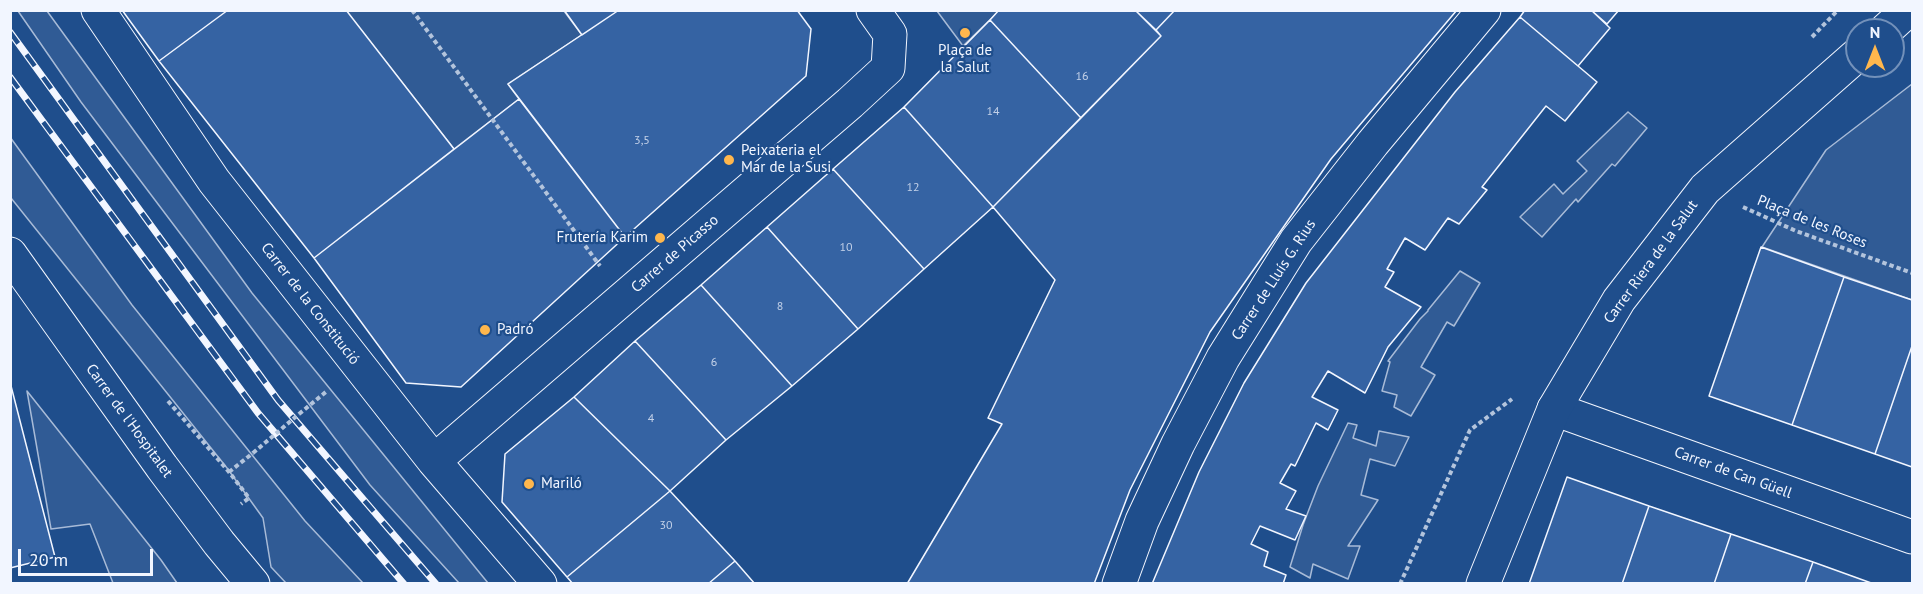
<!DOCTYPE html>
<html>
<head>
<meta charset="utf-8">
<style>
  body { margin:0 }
  #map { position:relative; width:1923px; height:594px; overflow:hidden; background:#1f4e8c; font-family:"PT Sans",sans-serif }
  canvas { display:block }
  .frame { position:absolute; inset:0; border:12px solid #f2f6ff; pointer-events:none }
  .north { position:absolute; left:1845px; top:18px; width:60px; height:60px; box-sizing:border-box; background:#1f4e8c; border:2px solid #7391ba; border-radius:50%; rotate:0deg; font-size:16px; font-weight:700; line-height:24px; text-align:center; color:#f2f6ff }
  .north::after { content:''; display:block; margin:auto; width:21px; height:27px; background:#ffb74d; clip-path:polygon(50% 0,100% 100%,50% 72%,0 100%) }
  .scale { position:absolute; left:18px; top:549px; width:135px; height:27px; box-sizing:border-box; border:3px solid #f2f6ff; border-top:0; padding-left:8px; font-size:18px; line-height:21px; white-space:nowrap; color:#f2f6ff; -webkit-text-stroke:4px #1f4e8c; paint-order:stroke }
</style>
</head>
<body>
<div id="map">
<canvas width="1923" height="594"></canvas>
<div class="frame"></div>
<div class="north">N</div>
<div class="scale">20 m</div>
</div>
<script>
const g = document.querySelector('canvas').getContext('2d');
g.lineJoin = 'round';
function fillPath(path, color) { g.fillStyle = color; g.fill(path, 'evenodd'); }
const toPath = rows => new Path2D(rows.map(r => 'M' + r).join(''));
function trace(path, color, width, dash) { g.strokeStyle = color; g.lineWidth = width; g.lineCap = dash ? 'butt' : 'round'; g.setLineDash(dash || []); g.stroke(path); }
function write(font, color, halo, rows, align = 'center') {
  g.font = font + ' "PT Sans",sans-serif'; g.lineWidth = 4.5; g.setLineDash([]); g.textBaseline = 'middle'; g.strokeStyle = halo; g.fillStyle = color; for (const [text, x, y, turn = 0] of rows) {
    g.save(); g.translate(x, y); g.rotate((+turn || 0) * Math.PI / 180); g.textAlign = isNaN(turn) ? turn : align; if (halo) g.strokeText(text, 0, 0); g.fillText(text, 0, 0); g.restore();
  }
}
const built = toPath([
  [18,11,47,11,252,293,488,583,459,583,370,485,81,102,18,11],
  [346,11,564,11,582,35,508,84,519,99,454,149,346,11],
  [937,11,999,11,963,46,937,11],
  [1912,84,1912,300,1762,247,1826,150,1912,84],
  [1628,112,1647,128,1615,166,1612,164,1578,202,1576,199,1542,237,1520,217,1554,184,1563,194,1567,190,1587,171,1577,161,1628,112],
  [10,137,132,305,305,521,363,583,286,583,271,567,263,518,227,468,11,198,10,137],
  [1460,271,1480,283,1454,326,1447,322,1421,367,1435,375,1411,416,1394,407,1397,395,1382,391,1390,362,1388,361,1420,319,1428,311,1428,310,1460,271],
  [27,391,161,560,177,583,113,583,90,524,51,529,27,391],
  [1348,423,1357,425,1353,438,1376,446,1379,431,1409,437,1395,466,1370,459,1361,495,1378,500,1348,546,1360,546,1348,579,1313,564,1310,578,1290,567,1303,525,1318,486,1348,423]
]);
const building = toPath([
  [122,10,228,10,159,61,122,10],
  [228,10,346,10,454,149,314,258,159,61,228,10],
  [564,10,619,10,582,35,564,10],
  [619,10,797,10,811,29,806,76,625,237,508,84,619,10],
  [999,10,1135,10,1161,36,1081,118,990,20,999,10],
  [1135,10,1175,10,1156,30,1135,10],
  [1175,10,1457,10,1331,159,1210,332,1130,490,1094,584,907,584,1002,424,988,418,1055,280,993,207,1161,36,1156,30,1175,10],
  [1525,10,1591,10,1610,28,1578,66,1520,17,1525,10],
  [1591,10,1619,10,1607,24,1591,10],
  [1520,17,1597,82,1565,121,1546,106,1482,187,1487,190,1459,224,1448,218,1425,250,1405,238,1387,269,1394,272,1385,287,1421,307,1388,347,1365,393,1328,371,1312,397,1338,410,1328,430,1316,423,1295,466,1291,464,1280,483,1296,491,1286,509,1306,516,1295,540,1260,526,1251,544,1268,552,1264,566,1286,575,1283,584,1152,584,1199,472,1244,383,1306,283,1455,92,1520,17],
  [990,20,1081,118,993,207,904,107,990,20],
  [519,99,625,237,461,387,406,383,314,258,519,99],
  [904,107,993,207,924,269,833,169,904,107],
  [833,169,924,269,858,329,767,227,833,169],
  [767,227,858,329,792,386,701,285,767,227],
  [1761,247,1844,277,1792,425,1709,396,1761,247],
  [1844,277,1912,300,1912,346,1875,454,1792,425,1844,277],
  [701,285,792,386,726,440,635,341,701,285],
  [635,341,726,440,670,491,574,397,635,341],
  [1912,346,1912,467,1875,454,1912,346],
  [10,382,55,557,10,568,10,382],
  [574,397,670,491,567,577,502,502,505,454,574,397],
  [1567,477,1649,506,1622,584,1529,584,1567,477],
  [670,491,735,561,708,584,573,584,567,577,670,491],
  [1649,506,1731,534,1714,584,1622,584,1649,506],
  [1731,534,1813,562,1805,584,1714,584,1731,534],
  [735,561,755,584,708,584,735,561],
  [1813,562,1874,584,1805,584,1813,562]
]);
const path = toPath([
  [412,10,600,266],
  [1812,37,1838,10],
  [1743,207,1796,231,1912,273],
  [168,401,229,472,249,498,241,504],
  [299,414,327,391],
  [229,472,253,453],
  [1400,584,1470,430,1512,399]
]);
const minor = toPath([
  [98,10,214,181,434,461,540,584],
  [10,254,162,467,219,543,253,584],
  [1554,409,1912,537],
  [434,461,850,103,888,68,890,34,873,10],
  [1119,584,1142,521,1178,444,1223,358,1296,241,1373,143,1484,10]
]);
const tertiary = toPath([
  [1886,30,1908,10],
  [1483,584,1554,409,1619,300,1705,189,1857,55]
]);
const rail = toPath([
  [10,32,278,400,436,584],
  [10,77,258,413,404,584]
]);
const pathBridge = toPath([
  [253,453,299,414]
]);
const markers = [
  [965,33,6,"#ffb74d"],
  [729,160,6,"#ffb74d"],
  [660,238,6,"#ffb74d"],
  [485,330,6,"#ffb74d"],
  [529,484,6,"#ffb74d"]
];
const numberNames = [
  ["16",1082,77],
  ["14",993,112],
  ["3,5",642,141],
  ["12",913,188],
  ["10",846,248],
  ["8",780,307],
  ["6",714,363],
  ["4",651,419],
  ["30",666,526]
];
const poiNames = [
  ["Plaça de",965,51,"center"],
  ["la Salut",965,68,"center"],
  ["Peixateria el",741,151],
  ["Mar de la Susi",741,168],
  ["Frutería Karim",648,238,"right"],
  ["Padró",497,330],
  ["Mariló",541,484]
];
const streetNames = [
  ["Plaça de les Roses",1812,222,22],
  ["Carrer de Picasso",675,254,-41],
  ["Carrer Riera de la Salut",1651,262,-54],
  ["Carrer de Lluís G. Rius",1274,280,-57],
  ["Carrer de la Constitució",310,304,52],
  ["Carrer de l'Hospitalet",129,421,54],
  ["Carrer de Can Güell",1733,473,20]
];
fillPath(built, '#305b95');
trace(built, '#a8bbd7', 1.5);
fillPath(building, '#3563a3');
trace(building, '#f2f6ff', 1.5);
trace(minor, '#f2f6ff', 35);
trace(tertiary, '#f2f6ff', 35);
trace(path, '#b3c4dc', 4, [4.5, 3]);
trace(minor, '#1f4e8c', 33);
trace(tertiary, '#1f4e8c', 33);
trace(rail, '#f2f6ff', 7);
trace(rail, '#1f4e8c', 4.5, [14]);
trace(pathBridge, '#b3c4dc', 4, [4.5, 3]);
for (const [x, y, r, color] of markers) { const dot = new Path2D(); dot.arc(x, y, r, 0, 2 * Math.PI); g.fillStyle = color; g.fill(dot); trace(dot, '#1f4e8c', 2); }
write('12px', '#c3d1e8', null, numberNames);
write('15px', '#f2f6ff', '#1f4e8c', poiNames, 'left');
write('15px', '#f2f6ff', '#1f4e8c', streetNames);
</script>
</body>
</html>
